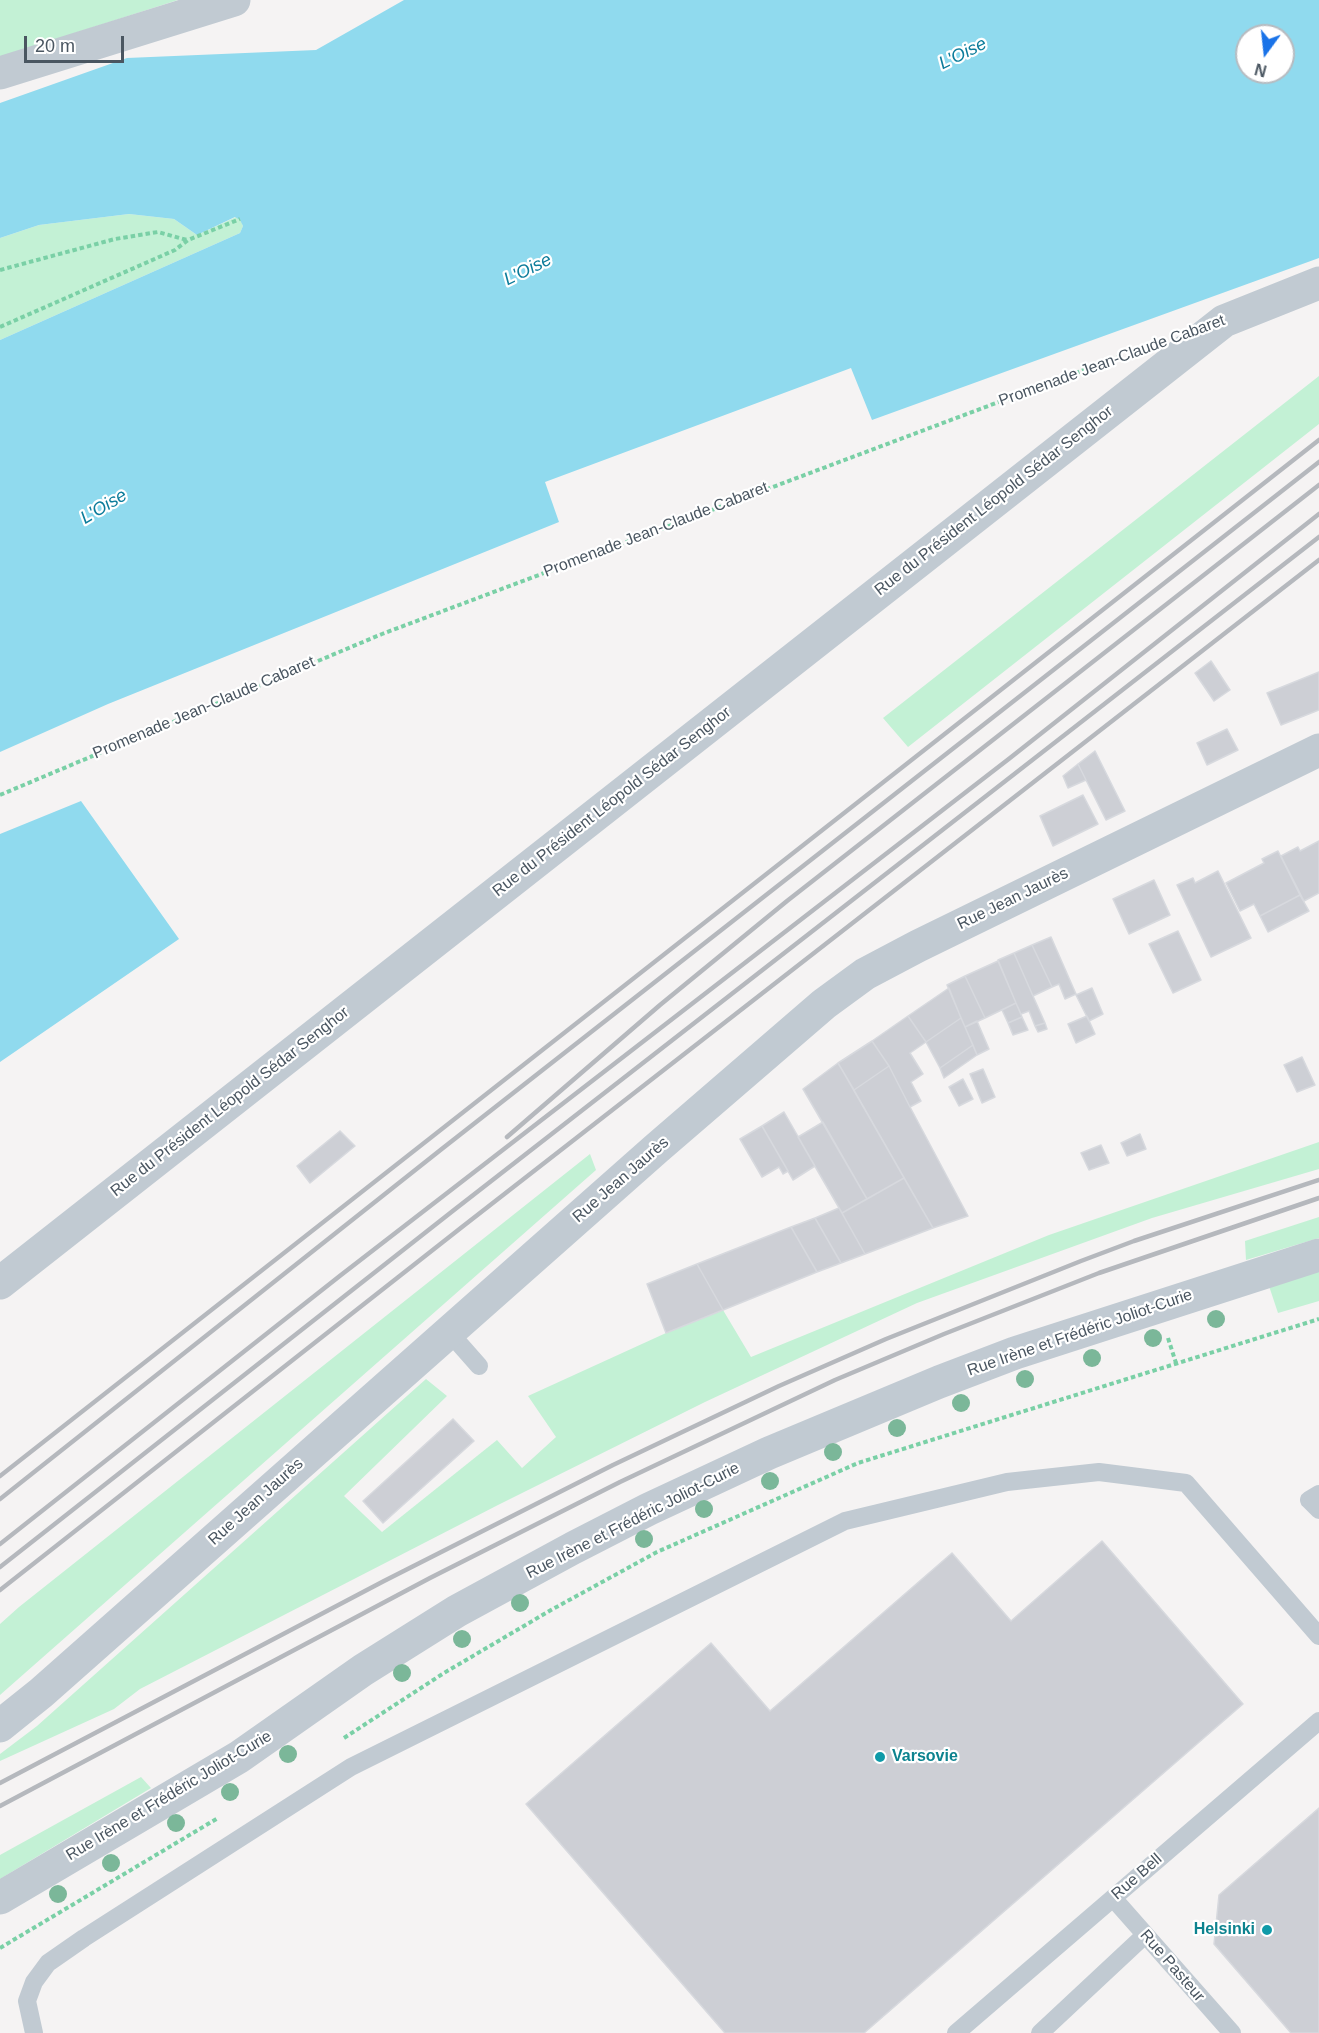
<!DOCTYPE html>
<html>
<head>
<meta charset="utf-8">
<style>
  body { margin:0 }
  #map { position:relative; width:1319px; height:2033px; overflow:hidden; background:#f5f3f3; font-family:Helvetica,sans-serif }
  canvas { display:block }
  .north { position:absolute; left:1235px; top:24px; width:60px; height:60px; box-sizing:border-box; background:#fff; border:2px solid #b7bbc0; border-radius:50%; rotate:195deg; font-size:16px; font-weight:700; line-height:24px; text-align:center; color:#4a5661 }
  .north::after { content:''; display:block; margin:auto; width:21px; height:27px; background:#1a73e8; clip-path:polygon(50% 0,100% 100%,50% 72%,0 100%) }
  .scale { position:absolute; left:24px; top:36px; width:100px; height:27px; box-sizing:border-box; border:3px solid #4a5661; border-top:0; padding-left:8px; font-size:18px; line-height:21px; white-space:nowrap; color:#4a5661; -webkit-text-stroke:4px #fff; paint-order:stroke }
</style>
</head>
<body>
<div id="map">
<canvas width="1319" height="2033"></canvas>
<div class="north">N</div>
<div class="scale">20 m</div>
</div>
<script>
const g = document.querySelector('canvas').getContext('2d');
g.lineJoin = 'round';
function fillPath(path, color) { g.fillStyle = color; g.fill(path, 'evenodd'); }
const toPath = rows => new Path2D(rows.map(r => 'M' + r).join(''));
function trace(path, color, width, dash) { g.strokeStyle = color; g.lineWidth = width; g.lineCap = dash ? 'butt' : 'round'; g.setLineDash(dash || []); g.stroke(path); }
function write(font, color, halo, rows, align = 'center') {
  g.font = font + ' Helvetica,sans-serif'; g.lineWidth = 4.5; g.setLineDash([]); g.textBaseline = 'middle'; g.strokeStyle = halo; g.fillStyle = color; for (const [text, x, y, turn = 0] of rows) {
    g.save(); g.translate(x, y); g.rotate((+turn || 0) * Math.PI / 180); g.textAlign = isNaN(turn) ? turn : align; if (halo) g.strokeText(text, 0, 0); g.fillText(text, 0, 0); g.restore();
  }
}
const green = toPath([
  [0,0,178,0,0,57],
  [129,214,174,219,197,235,236,217,240,219,243,226,240,233,0,340,0,238,39,225],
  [1319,376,1319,424,908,747,883,718],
  [1319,1142,1319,1169,1152,1218,917,1303,705,1402,498,1505,140,1689,114,1709,0,1761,0,1754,37,1726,426,1379,447,1396,344,1496,382,1532,497,1440,522,1468,556,1437,528,1396,666,1333,723,1310,751,1357,1049,1235],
  [590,1154,596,1170,0,1695,0,1624,19,1607],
  [1319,1217,1319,1238,1246,1260,1245,1241],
  [1319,1271,1319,1301,1278,1313,1269,1286],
  [141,1777,151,1788,0,1879,0,1855]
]);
const water = toPath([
  [404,0,1319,0,1319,258,872,420,851,368,545,482,559,522,108,704,0,752,0,340,240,233,243,226,240,220,235,217,197,235,174,219,129,214,39,225,0,238,0,103,127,58,316,50],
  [1247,36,1283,36,1283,72,1247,72],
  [81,801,179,939,0,1062,0,834]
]);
const building = toPath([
  [1211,661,1230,690,1214,701,1195,673,1211,661],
  [1319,672,1319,710,1281,725,1267,693,1319,672],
  [1227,729,1238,750,1207,765,1197,743,1227,729],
  [1095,751,1125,811,1106,820,1078,764,1095,751],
  [1078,764,1086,780,1068,788,1063,776,1078,764],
  [1083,795,1098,824,1053,846,1040,816,1083,795],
  [1319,841,1319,893,1304,901,1281,856,1298,847,1300,851,1319,841],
  [1278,851,1300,895,1260,916,1254,904,1240,911,1226,883,1264,863,1262,859,1278,851],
  [1218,871,1251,938,1211,957,1177,885,1193,878,1195,883,1218,871],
  [1154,880,1170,915,1129,934,1113,899,1154,880],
  [1300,895,1309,911,1268,932,1260,916,1300,895],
  [1178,931,1201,980,1173,993,1149,944,1178,931],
  [1051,937,1076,994,1065,999,1059,984,1052,987,1032,945,1051,937],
  [1032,945,1052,987,1033,996,1014,953,1032,945],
  [1014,953,1033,996,1045,1023,1035,1026,1029,1011,1021,1014,1016,1003,998,960,1014,953],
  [998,961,1016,1003,985,1018,965,976,998,961],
  [965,976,985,1018,965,1027,947,985,965,976],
  [949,988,961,1018,926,1042,908,1016,949,988],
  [1092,988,1103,1014,1089,1021,1076,995,1092,988],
  [1016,1003,1022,1017,1008,1023,1002,1010,1016,1003],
  [908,1016,926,1042,910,1053,923,1074,911,1082,921,1101,910,1107,889,1066,872,1041,908,1016],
  [1087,1016,1095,1034,1076,1043,1068,1024,1087,1016],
  [1022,1017,1028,1030,1013,1035,1008,1023,1022,1017],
  [961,1018,973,1045,940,1068,926,1042,961,1018],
  [977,1021,989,1049,977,1055,965,1027,977,1021],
  [1045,1023,1047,1029,1038,1032,1035,1026,1045,1023],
  [872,1041,889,1066,854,1090,838,1063,872,1041],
  [973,1045,977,1055,944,1078,940,1068,973,1045],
  [1302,1057,1315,1085,1297,1092,1284,1065,1302,1057],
  [838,1063,904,1178,867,1199,803,1089,838,1063],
  [889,1066,910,1107,968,1216,933,1228,854,1090,889,1066],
  [983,1069,995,1097,982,1103,970,1074,983,1069],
  [963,1079,973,1099,959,1106,949,1087,963,1079],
  [784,1112,815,1166,793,1180,762,1126,784,1112],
  [823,1122,867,1199,842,1213,798,1137,823,1122],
  [762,1126,788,1171,783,1174,779,1167,762,1177,740,1139,762,1126],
  [340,1131,355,1146,310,1183,297,1166,340,1131],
  [1140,1134,1146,1149,1127,1156,1121,1143,1140,1134],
  [1101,1145,1109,1163,1089,1170,1081,1153,1101,1145],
  [904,1178,933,1228,865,1254,842,1213,904,1178],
  [839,1208,865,1254,841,1263,815,1218,839,1208],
  [815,1218,841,1263,817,1272,791,1227,815,1218],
  [791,1227,817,1272,723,1310,697,1264,791,1227],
  [697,1264,723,1310,666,1333,647,1284,697,1264],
  [453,1419,474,1441,383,1523,363,1501,453,1419],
  [1102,1541,1243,1704,864,2033,725,2033,526,1804,711,1643,770,1711,952,1553,1011,1621,1102,1541],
  [1319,1808,1319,2033,1291,2033,1214,1944,1219,1895,1319,1808]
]);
const path = toPath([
  [0,270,115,239,158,232,187,240],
  [0,327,175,250,188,240,240,219],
  [0,795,382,634,1121,356],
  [1168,1338,1176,1363],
  [344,1738,444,1673,551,1610,657,1552,858,1463,1319,1319],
  [0,1948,218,1818]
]);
const service = toPath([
  [449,1332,479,1366],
  [1319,1494,1309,1500,1319,1510],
  [1113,1898,1232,2033],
  [34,2033,27,2001,34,1982,48,1963,84,1938,351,1767,845,1521,1007,1482,1099,1472,1186,1483,1319,1636],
  [956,2033,1319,1721],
  [1040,2033,1145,1935]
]);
const minor = toPath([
  [0,73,234,0],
  [0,1283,1224,321,1319,283],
  [0,1898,239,1757,363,1670,457,1611,573,1548,649,1509,769,1453,939,1382,1015,1353,1319,1255]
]);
const tertiary = toPath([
  [0,1726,41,1693,657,1148,824,1004,865,974,918,946,1319,750]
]);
const rail = toPath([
  [507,1137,660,1005,787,901,1319,485],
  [0,1476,1319,440],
  [0,1499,443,1148,1319,462],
  [0,1544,341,1275,1010,758,1319,514],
  [0,1567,454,1210,1319,537],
  [0,1590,462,1227,1319,560],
  [0,1783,384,1581,613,1465,779,1386,886,1339,1081,1261,1134,1241,1319,1180],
  [0,1806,430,1578,620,1482,835,1380,944,1334,1099,1273,1319,1198]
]);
const trees = [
  [1216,1319],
  [1153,1338],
  [1092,1358],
  [1025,1379],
  [961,1403],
  [897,1428],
  [833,1452],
  [770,1481],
  [704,1509],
  [644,1539],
  [520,1603],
  [462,1639],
  [402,1673],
  [288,1754],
  [230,1792],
  [176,1823],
  [111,1863],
  [58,1894]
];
const markers = [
  [880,1757,6,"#0f9aa8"],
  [1267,1930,6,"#0f9aa8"]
];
const streetNames = [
  ["Promenade Jean-Claude Cabaret",1112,361,-20],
  ["Rue du Président Léopold Sédar Senghor",994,501,-38],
  ["Promenade Jean-Claude Cabaret",656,530,-21],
  ["Promenade Jean-Claude Cabaret",204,708,-23],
  ["Rue du Président Léopold Sédar Senghor",612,802,-38],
  ["Rue Jean Jaurès",1013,899,-26],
  ["Rue du Président Léopold Sédar Senghor",230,1102,-38],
  ["Rue Jean Jaurès",621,1180,-41],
  ["Rue Irène et Frédéric Joliot-Curie",1080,1333,-19],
  ["Rue Jean Jaurès",256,1502,-42],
  ["Rue Irène et Frédéric Joliot-Curie",633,1521,-27],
  ["Rue Irène et Frédéric Joliot-Curie",169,1796,-31],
  ["Rue Bell",1137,1877,-41],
  ["Rue Pasteur",1172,1966,49]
];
const cultureNames = [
  ["Varsovie",892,1757],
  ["Helsinki",1255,1930,"right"]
];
const waterNames = [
  ["L'Oise",963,54,-26],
  ["L'Oise",528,270,-26],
  ["L'Oise",104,507,-31]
];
fillPath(green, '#c3f1d5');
fillPath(water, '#90daee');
fillPath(building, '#cdcfd5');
trace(building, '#d7d9de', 1.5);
trace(path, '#7ad0a6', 4, [4.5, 3]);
trace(service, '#c1cad2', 18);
trace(minor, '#c1cad2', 33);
trace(tertiary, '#c1cad2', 33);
trace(rail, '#b5b8bd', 4.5);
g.fillStyle = '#7bb799';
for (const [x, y] of trees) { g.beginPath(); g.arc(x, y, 9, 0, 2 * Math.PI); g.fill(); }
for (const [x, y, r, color] of markers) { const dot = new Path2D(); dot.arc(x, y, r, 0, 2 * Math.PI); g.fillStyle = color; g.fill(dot); trace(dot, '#fff', 2); }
write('16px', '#4a5661', '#fff', streetNames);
write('bold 16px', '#0d838f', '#fff', cultureNames, 'left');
write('italic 18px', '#0c7c9b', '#fff', waterNames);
</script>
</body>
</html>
